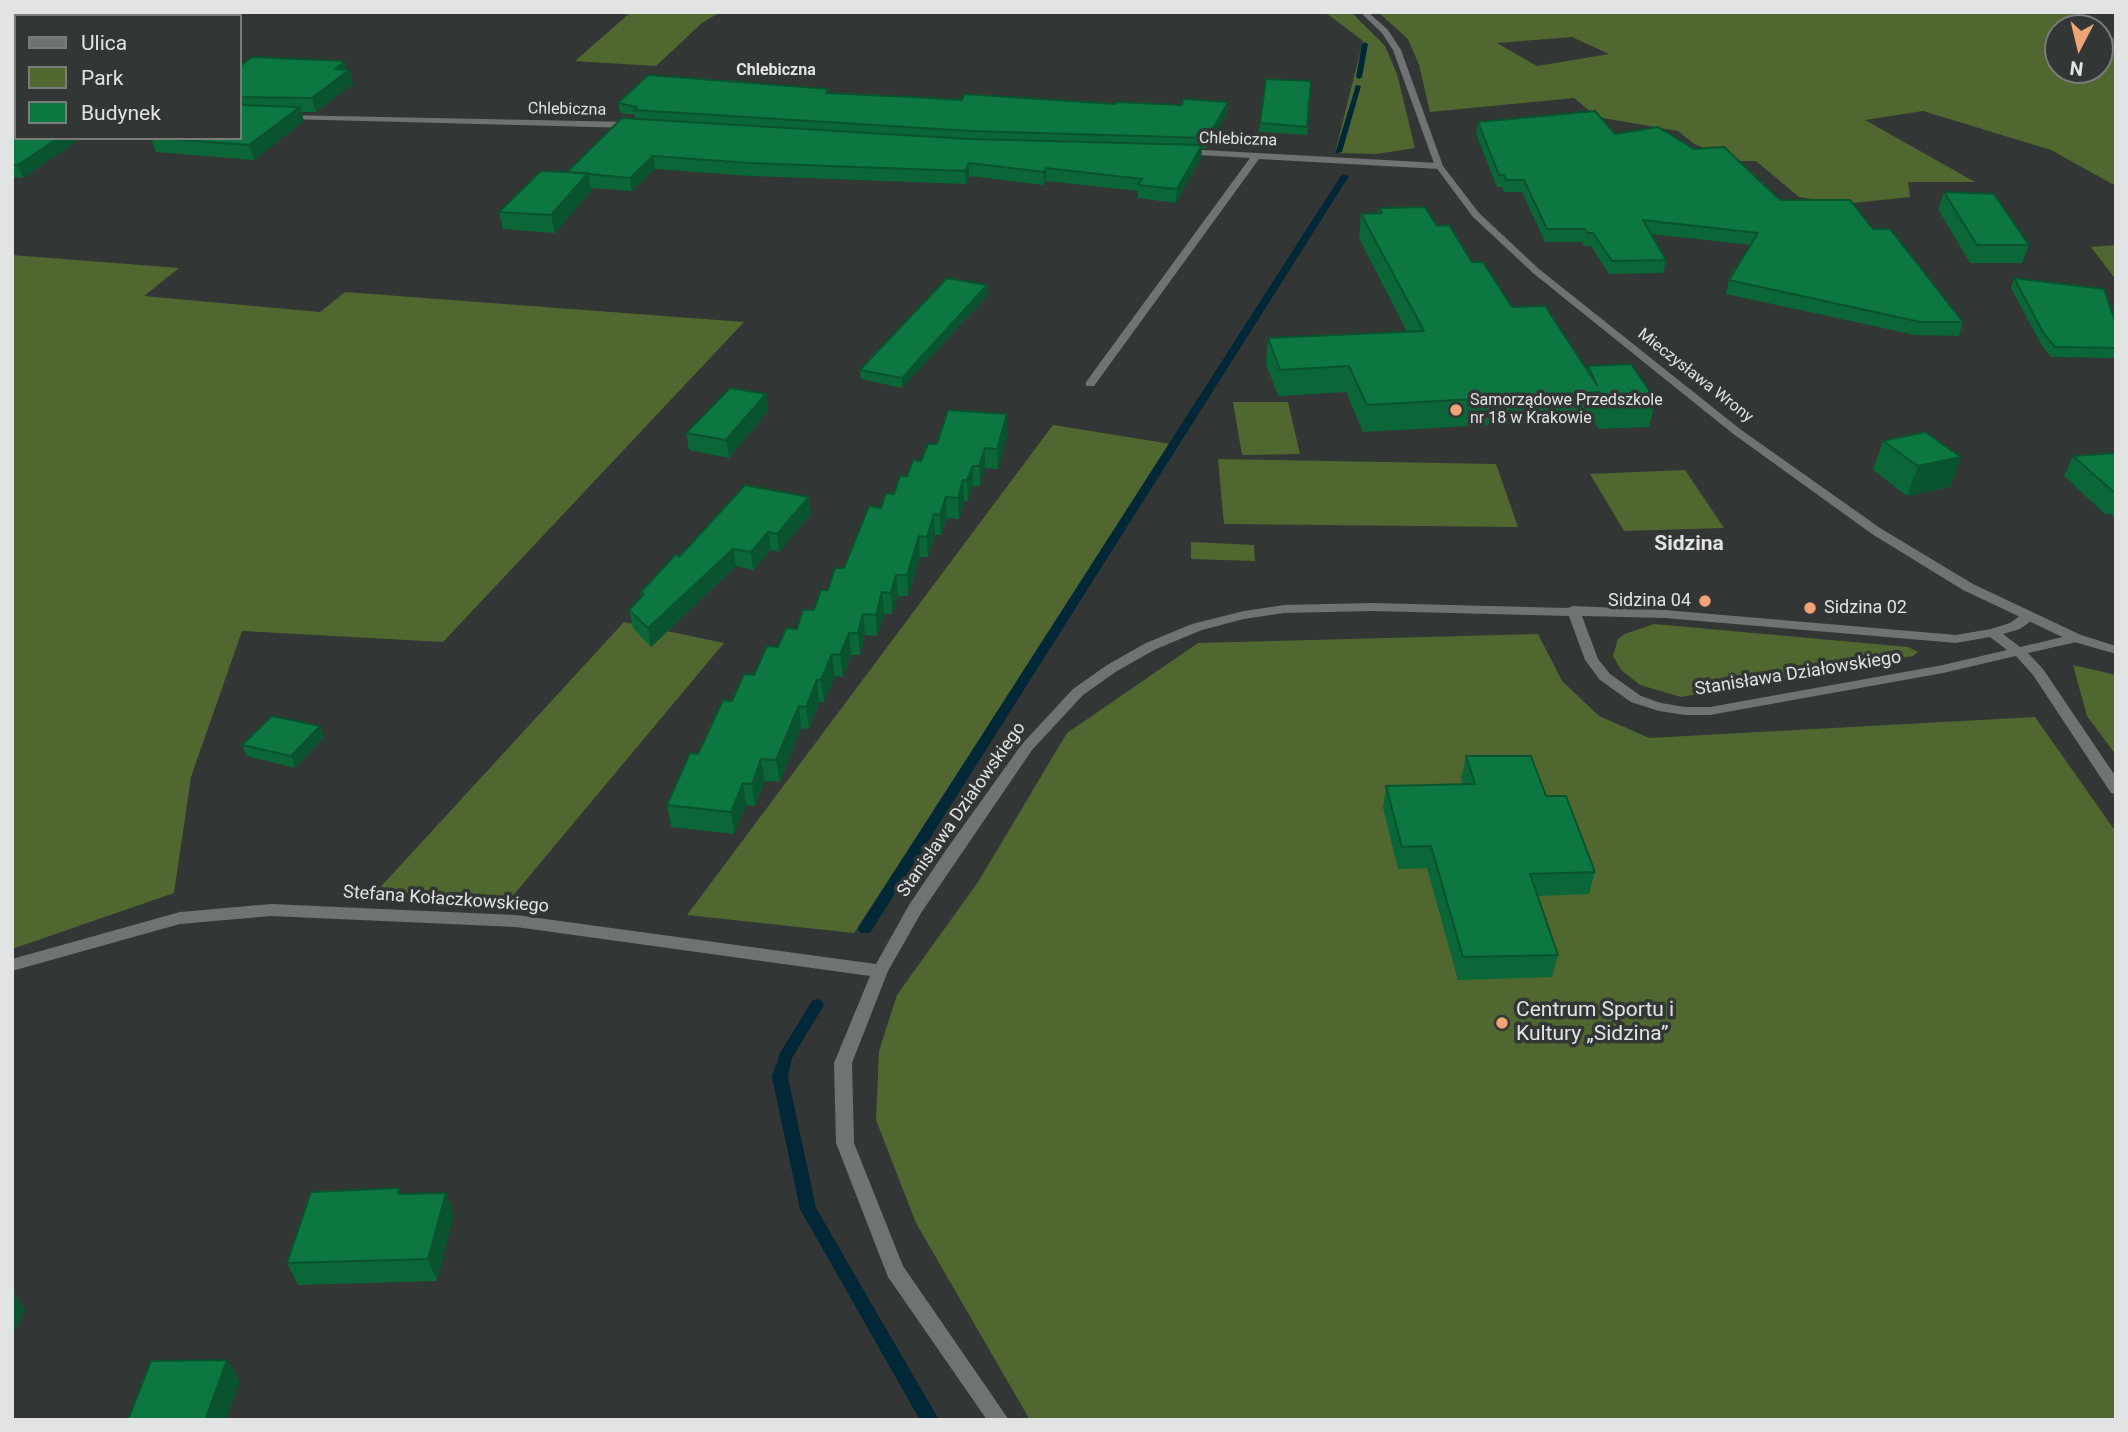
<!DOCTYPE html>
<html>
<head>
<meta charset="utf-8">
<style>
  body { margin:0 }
  #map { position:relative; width:2128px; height:1432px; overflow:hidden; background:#323635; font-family:Roboto,sans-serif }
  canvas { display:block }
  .frame { position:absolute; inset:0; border:14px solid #e1e4e3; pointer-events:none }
  .legend { position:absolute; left:14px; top:14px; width:228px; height:126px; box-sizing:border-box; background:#323635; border:2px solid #787c7b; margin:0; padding:9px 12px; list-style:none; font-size:21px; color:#e1e4e3 }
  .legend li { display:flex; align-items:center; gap:14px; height:35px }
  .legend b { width:35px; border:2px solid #787c7b }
  .north { position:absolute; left:2044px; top:14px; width:70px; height:70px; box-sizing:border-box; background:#323635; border:2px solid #787c7b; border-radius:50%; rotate:187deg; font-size:19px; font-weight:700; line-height:28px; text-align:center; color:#e1e4e3 }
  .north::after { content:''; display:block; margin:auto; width:24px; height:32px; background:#efa377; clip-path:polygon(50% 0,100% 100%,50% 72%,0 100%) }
</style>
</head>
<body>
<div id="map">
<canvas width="2128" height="1432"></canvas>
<div class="frame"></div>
<ul class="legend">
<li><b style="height:9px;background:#707373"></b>Ulica</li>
<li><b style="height:19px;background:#50682f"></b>Park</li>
<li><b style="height:19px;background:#0d7741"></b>Budynek</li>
</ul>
<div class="north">N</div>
</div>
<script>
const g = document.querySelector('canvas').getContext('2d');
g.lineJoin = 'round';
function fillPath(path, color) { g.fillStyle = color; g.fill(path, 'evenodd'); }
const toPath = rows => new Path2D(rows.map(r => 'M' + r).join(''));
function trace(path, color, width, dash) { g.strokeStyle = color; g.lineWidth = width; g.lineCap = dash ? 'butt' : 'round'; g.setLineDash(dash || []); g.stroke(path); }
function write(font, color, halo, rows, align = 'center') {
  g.font = font + ' Roboto,sans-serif'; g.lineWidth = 7; g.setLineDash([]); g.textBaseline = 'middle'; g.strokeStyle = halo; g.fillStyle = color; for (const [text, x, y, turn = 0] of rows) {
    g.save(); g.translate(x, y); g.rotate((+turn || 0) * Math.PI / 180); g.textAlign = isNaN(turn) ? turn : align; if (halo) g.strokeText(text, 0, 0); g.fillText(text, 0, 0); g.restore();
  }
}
const green = toPath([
  [631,12,721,12,703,22,656,66,575,61],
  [1325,12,1351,12,1385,46,1397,74,1415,148,1376,154,1335,153,1363,41],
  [1378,12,2076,12,2099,28,2058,28,2058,70,2100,70,2100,29,2116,40,2116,186,2051,150,1923,111,1865,120,1975,182,1908,182,1910,197,1843,204,1799,197,1756,161,1730,161,1693,143,1678,131,1597,117,1574,98,1430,112,1419,65,1408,39],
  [1572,37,1609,54,1537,66,1497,43],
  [2116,245,2116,280,2091,247],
  [12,255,179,268,144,296,320,312,345,292,744,322,443,642,242,631,191,777,174,893,12,949],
  [1233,402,1288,402,1300,454,1242,455],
  [1053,425,1171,444,854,933,687,915],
  [1218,459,1496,464,1518,527,1224,524],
  [1685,470,1724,528,1624,531,1590,474],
  [1191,542,1254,545,1255,561,1191,559],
  [624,622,724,643,511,898,376,892],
  [1654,624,1908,647,1918,652,1913,656,1681,697,1640,685,1621,670,1613,656,1618,639,1625,634],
  [1538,634,1562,681,1599,716,1649,738,2035,717,2116,832,2116,1420,1030,1420,916,1223,876,1120,879,1051,897,995,978,882,1067,733,1198,643],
  [2073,665,2116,675,2116,755,2087,716]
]);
const stream = toPath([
  [28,12,36,12,31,16,23,16,28,12],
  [16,19,16,23,12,24,12,20,16,19],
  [1365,42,1368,44,1362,77,1359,79,1356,77,1362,44,1365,42],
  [1356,85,1361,86,1342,152,1335,154,1356,85],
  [1342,174,1349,176,870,933,860,933,858,929,860,925,1342,174],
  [817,999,822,1001,824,1005,792,1058,788,1077,816,1208,939,1420,920,1420,800,1209,772,1077,780,1053,812,1001,817,999]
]);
const minor = toPath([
  [35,12,44,12,40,16,31,16,35,12],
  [16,22,16,27,12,28,12,23,16,22],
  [283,115,633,122,637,125,633,128,286,119,283,119,283,115],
  [1185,149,1439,163,1443,166,1439,169,1259,159,1094,386,1086,386,1086,382,1250,158,1182,154,1182,150,1185,149],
  [1372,603,1568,608,1573,606,1665,610,1956,635,1991,629,2010,623,2024,613,2034,613,2036,616,2034,619,2020,629,2003,634,2020,647,2076,634,2081,635,2083,638,2081,641,2028,653,2043,669,2116,777,2116,794,2111,793,2033,675,2016,656,1943,673,1710,715,1685,715,1659,711,1631,702,1600,680,1585,660,1569,616,1372,611,1284,613,1244,619,1202,630,1156,649,1117,671,1083,695,1032,750,921,913,888,971,852,1063,854,1143,903,1266,1009,1420,987,1420,888,1277,836,1143,834,1063,870,976,516,927,271,916,180,924,12,971,12,959,180,912,271,904,516,915,876,964,909,905,946,850,1022,744,1073,689,1107,665,1146,643,1192,624,1244,611,1284,605,1372,603],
  [1582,616,1665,618,1956,643,1990,637,2007,650,1943,665,1710,707,1685,707,1661,703,1641,696,1610,674,1598,659,1582,616]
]);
const tertiary = toPath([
  [1360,12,1368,12,1388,30,1401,50,1443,166,1479,213,1539,269,1740,429,1880,528,1973,584,2081,635,2116,646,2116,654,2071,641,1963,590,1872,534,1732,433,1533,273,1473,217,1435,166,1393,50,1382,33,1360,12]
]);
const wall = toPath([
  [345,61,347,70,349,70,353,84,316,112,301,112,304,121,254,160,156,152,151,138,240,138,240,66],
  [12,74,16,138,81,138,23,178,12,177],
  [1311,81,1307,135,1259,132,1260,123],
  [830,93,911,97,1115,104,1182,105,1228,102,1228,112,1207,148,1202,148,1201,158,1176,203,1138,198,1138,191,1046,181,1044,185,969,176,966,184,751,176,655,169,632,191,591,188,591,191,555,233,503,229,499,212,567,172,635,118,635,115,620,113,618,103],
  [1478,122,1615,134,1780,200,1873,229,1963,322,1959,336,1915,335,1726,294,1729,280,1751,245,1651,234,1666,260,1663,273,1609,274,1591,246,1584,246,1582,242,1545,242,1522,192,1504,192,1502,187,1497,187,1476,134],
  [1944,192,2029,245,2022,263,1970,263,1938,209],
  [1379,208,1437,226,1472,262,1512,307,1587,370,1588,366,1656,400,1649,427,1598,429,1594,419,1363,432,1346,392,1278,396,1266,364,1268,338,1407,332,1359,238,1361,214,1379,213],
  [2014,278,2116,324,2116,358,2051,357,2041,344,2011,288],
  [987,285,988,295,902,388,861,379,860,370],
  [766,394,768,411,729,458,689,450,686,433],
  [1008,434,998,469,985,468,980,486,973,486,968,501,964,501,959,519,947,518,941,535,935,535,928,557,920,557,908,596,898,596,892,614,884,614,877,636,865,635,860,655,851,655,843,677,835,676,824,702,819,702,809,729,801,728,780,782,765,781,755,806,746,805,734,834,671,827,667,805,732,701,778,647,814,610,844,568,881,508,894,494,907,476,937,444],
  [1883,441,1961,457,1950,487,1907,496,1873,470],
  [2116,453,2116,519,2110,514,2105,514,2064,476,2073,456],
  [809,497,811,514,779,552,771,550,753,570,736,566,651,647,633,628,629,610,641,597,640,593],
  [324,737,295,768,247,756,242,745],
  [1466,756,1546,796,1595,872,1589,894,1538,896,1558,955,1552,977,1458,980,1427,868,1398,869,1383,808,1386,786,1463,784,1461,778],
  [401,1194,454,1215,437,1281,298,1285,287,1263]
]);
const shadedWall = toPath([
  [345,61,348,71,349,70,353,84,316,112,312,98,335,69],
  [1228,102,1228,112,1207,148,1208,138],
  [300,107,304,121,254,160,249,145],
  [58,138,81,138,23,178,18,165],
  [1202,145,1201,158,1176,203,1177,189],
  [653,156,655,169,632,191,630,178],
  [969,163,969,176,966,184,965,171],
  [1046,168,1046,181,1044,185,1044,172],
  [588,173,591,191,555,233,551,215],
  [987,285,988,295,902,388,902,378],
  [766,394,768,411,729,458,726,440],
  [1007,414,1008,434,998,469,997,449],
  [985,448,985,468,980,486,979,466],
  [1961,457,1950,487,1907,496,1918,466],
  [973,466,973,486,968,501,967,480],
  [963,480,964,501,959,519,958,498],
  [809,497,811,514,779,552,777,534],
  [946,497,947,518,941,535,940,515],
  [934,514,935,535,928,557,927,537],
  [768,532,771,550,753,570,751,552],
  [919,536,920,557,908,596,907,575],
  [733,549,736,566,651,647,648,628],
  [896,575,898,596,892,614,891,593],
  [882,592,884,614,877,636,876,615],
  [863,614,865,635,860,655,858,633],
  [849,633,851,655,843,677,840,655],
  [832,654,835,676,824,702,821,680],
  [817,680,819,702,809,729,806,707],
  [799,706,801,728,780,782,776,760],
  [320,726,324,737,295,768,291,756],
  [761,759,765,781,755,806,752,784],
  [743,783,746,805,734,834,731,812],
  [446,1193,454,1215,437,1281,428,1259],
  [12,1291,25,1310,12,1336],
  [227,1360,240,1381,226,1420,205,1420]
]);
const building = toPath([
  [252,57,345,61,335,69,349,70,312,98,240,97,240,66,252,57],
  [16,72,16,138,58,138,18,165,12,165,12,95,13,95,13,86,12,86,12,74,16,72],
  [648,75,829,89,826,93,911,97,962,100,964,94,1115,104,1116,102,1182,105,1183,99,1228,102,1208,138,970,131,634,110,637,107,618,103,648,75],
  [1266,79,1311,81,1307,127,1260,123,1266,79],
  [240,105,300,107,249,145,158,138,240,138,240,105],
  [1595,111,1615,134,1658,127,1694,149,1724,147,1780,200,1850,200,1873,229,1890,229,1963,322,1920,322,1729,280,1758,233,1643,220,1666,260,1612,261,1593,233,1587,233,1585,229,1547,229,1524,180,1506,180,1504,175,1499,175,1478,122,1595,111],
  [622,118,969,139,1202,145,1177,189,1138,185,1142,179,1046,168,1044,172,969,163,965,171,749,163,653,156,630,178,567,172,622,118],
  [541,171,588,173,551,215,499,212,541,171],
  [1944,192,1994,194,2029,245,1977,245,1944,192],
  [1425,207,1437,226,1449,225,1472,262,1483,262,1512,307,1545,306,1597,385,1588,366,1631,364,1656,400,1605,402,1600,392,1367,405,1349,366,1280,370,1268,338,1424,331,1361,214,1382,213,1379,208,1425,207],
  [947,278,987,285,902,378,860,370,947,278],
  [2014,278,2104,289,2116,324,2116,348,2055,347,2044,334,2014,278],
  [730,388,766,394,726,440,686,433,730,388],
  [948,410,1007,414,997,449,985,448,979,466,973,466,967,480,963,480,958,498,946,497,940,515,934,514,927,537,919,536,907,575,896,575,891,593,882,592,876,615,863,614,858,633,849,633,840,655,832,654,821,680,817,680,806,707,799,706,776,760,761,759,752,784,743,783,731,812,667,805,690,753,698,754,723,700,732,701,744,674,754,675,767,646,778,647,786,628,797,629,803,610,814,610,821,590,828,590,835,568,844,568,869,506,881,508,886,493,894,494,900,476,907,476,913,460,921,461,928,444,937,444,948,410],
  [1925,432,1961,457,1918,466,1883,441,1925,432],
  [2116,453,2116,494,2073,456,2116,453],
  [745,485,809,497,777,534,768,532,751,552,733,549,648,628,629,610,644,594,640,593,675,555,680,556,745,485],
  [272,716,320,726,291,756,242,745,272,716],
  [1466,756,1531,756,1546,796,1566,796,1595,872,1530,874,1558,955,1463,957,1431,846,1402,847,1386,786,1475,784,1466,756],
  [399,1188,398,1194,446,1193,428,1259,287,1263,311,1192,399,1188],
  [227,1360,205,1420,128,1420,151,1361,227,1360]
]);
const markers = [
  [1456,410,7,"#efa377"],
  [1705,601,7,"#efa377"],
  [1810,608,7,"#efa377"],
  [1502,1023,7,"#efa377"]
];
const farNeighbourhoodnames = [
  ["Chlebiczna",776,71]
];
const farStreetnames = [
  ["Chlebiczna",567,110,1],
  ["Chlebiczna",1238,140,2],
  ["Mieczysława Wrony",1695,376,38]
];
const farPoinames = [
  ["Samorządowe Przedszkole",1470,401],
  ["nr 18 w Krakowie",1470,419]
];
const poiNames = [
  ["Sidzina 04",1691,601],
  ["Sidzina 02",1824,608,"left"]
];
const streetNames = [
  ["Stanisława Działowskiego",1798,674,-9],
  ["Stanisława Działowskiego",962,810,-55],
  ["Stefana Kołaczkowskiego",446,900,4]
];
const quarterNames = [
  ["Sidzina",1689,545]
];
const nearPoinames = [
  ["Centrum Sportu i",1516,1011],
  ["Kultury „Sidzina”",1516,1035]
];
fillPath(green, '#50682f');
fillPath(stream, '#022737');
fillPath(minor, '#707373');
fillPath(tertiary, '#707373');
fillPath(wall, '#0b6638');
fillPath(shadedWall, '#09532e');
fillPath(building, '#0d7741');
trace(building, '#09532e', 2);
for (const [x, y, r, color] of markers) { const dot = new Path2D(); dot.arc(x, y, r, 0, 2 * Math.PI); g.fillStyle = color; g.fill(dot); trace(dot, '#323635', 2.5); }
write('bold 16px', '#e1e4e3', '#323635', farNeighbourhoodnames);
write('16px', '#e1e4e3', '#323635', farStreetnames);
write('16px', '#e1e4e3', '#323635', farPoinames, 'left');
write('18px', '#e1e4e3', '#323635', poiNames, 'right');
write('18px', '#e1e4e3', '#323635', streetNames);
write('bold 21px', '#e1e4e3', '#323635', quarterNames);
write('21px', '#e1e4e3', '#323635', nearPoinames, 'left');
</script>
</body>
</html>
